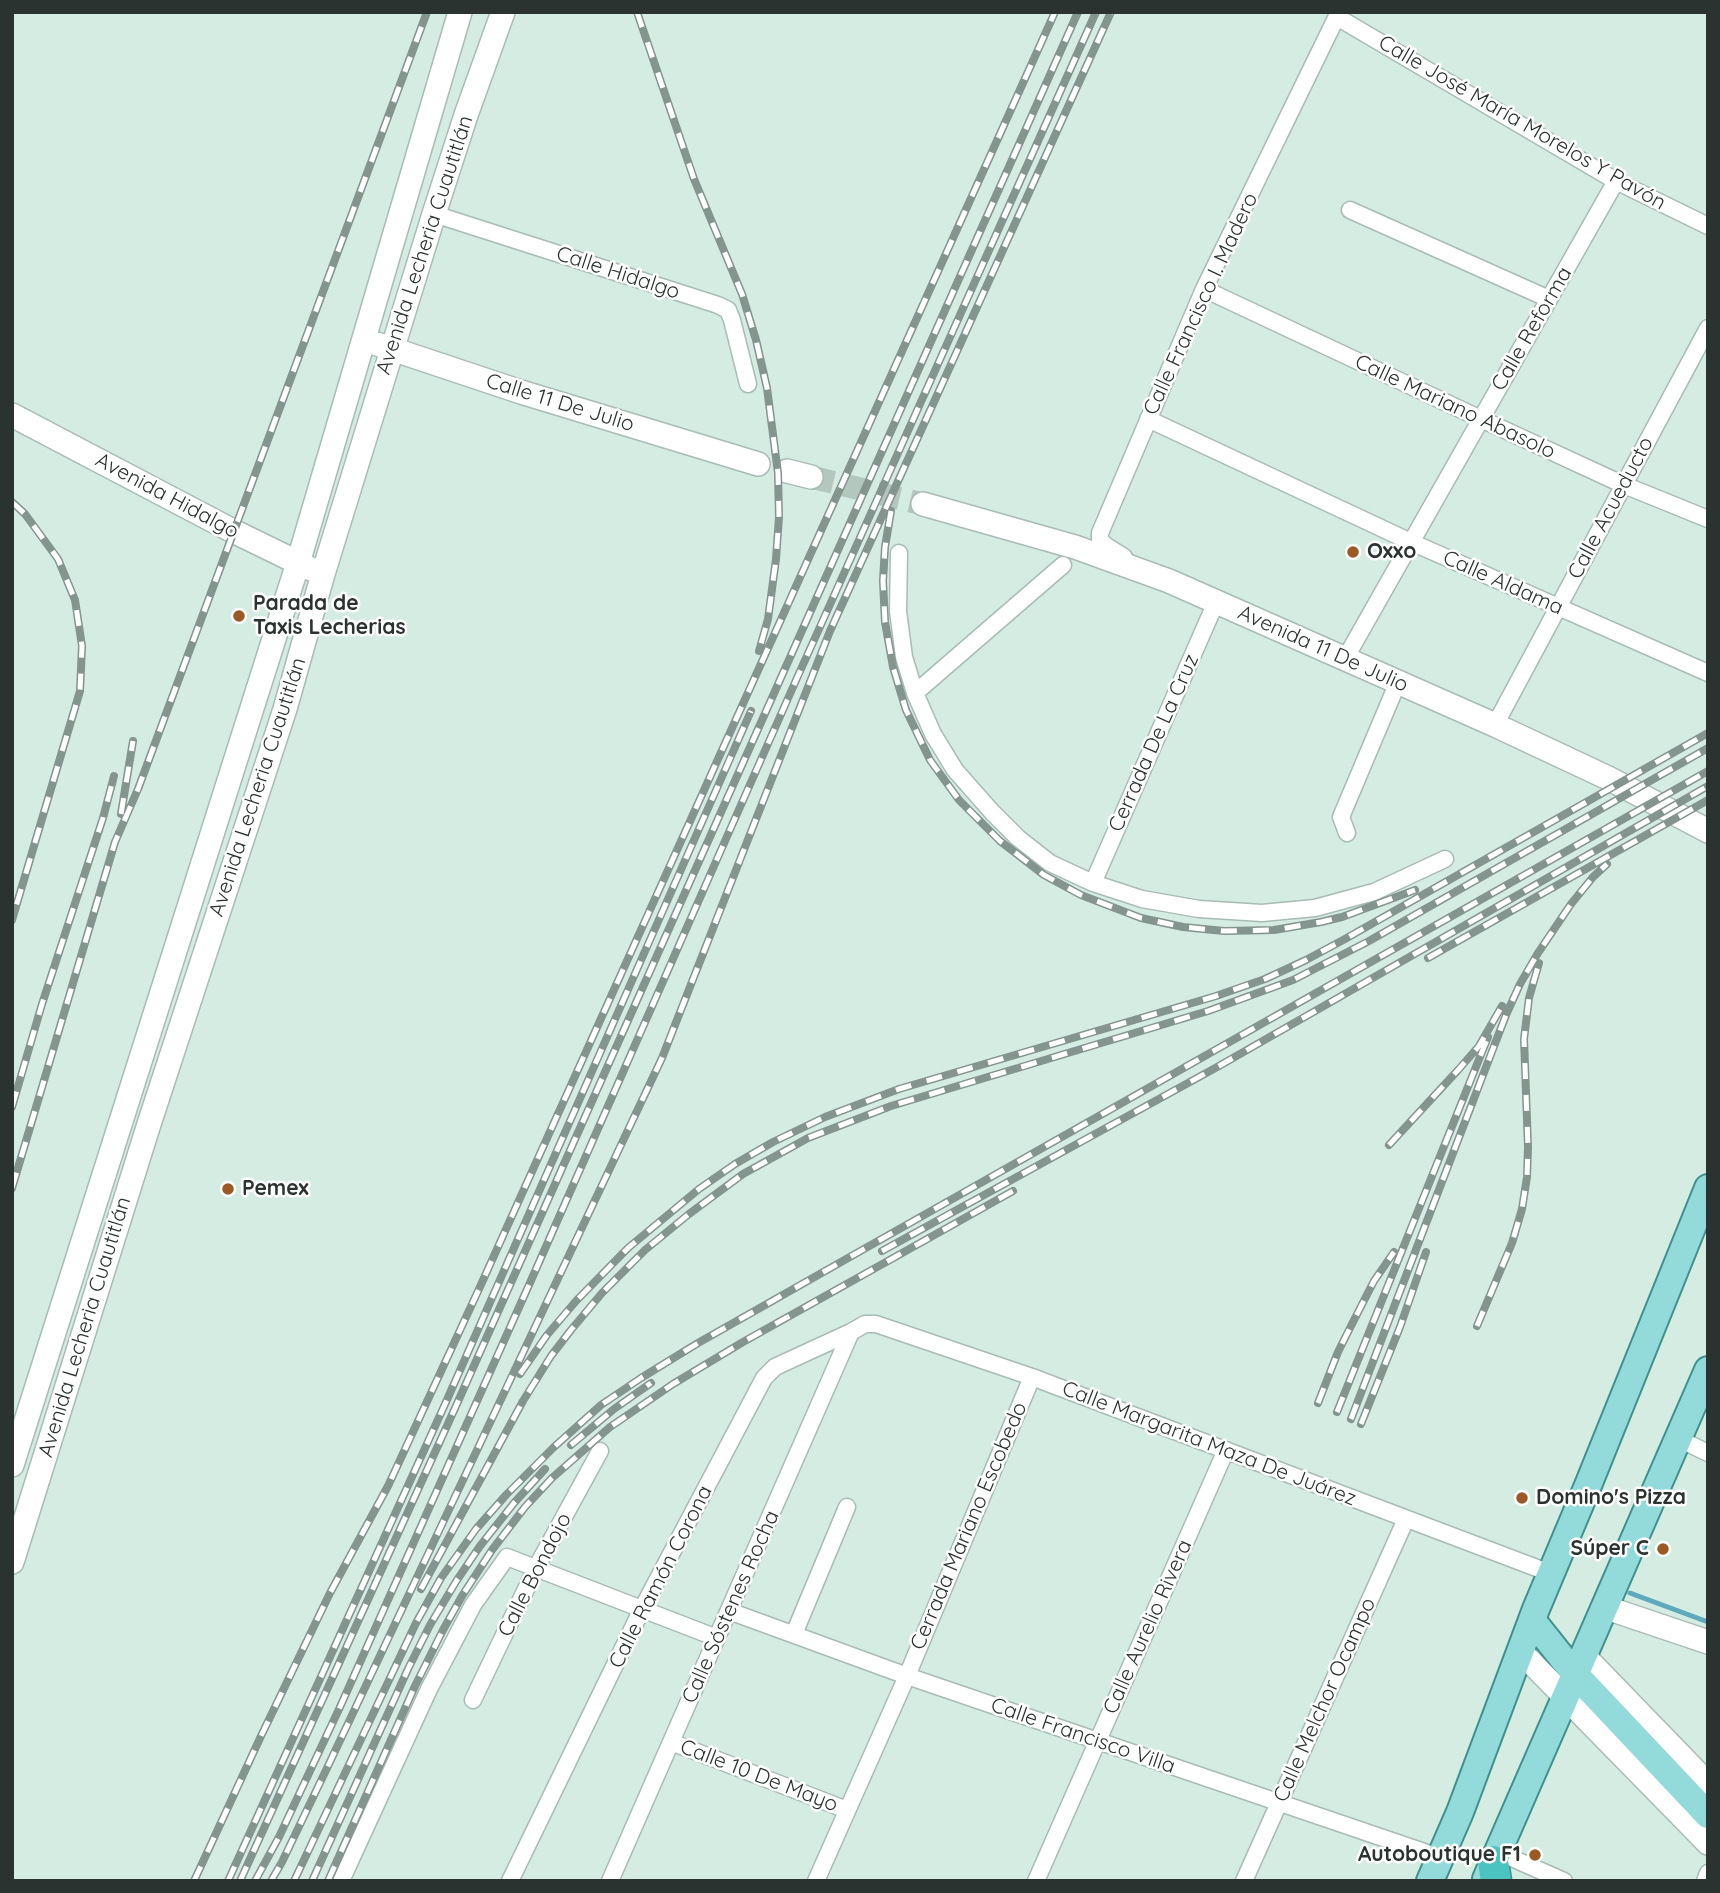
<!DOCTYPE html>
<html>
<head>
<meta charset="utf-8">
<style>
  body { margin:0 }
  #map { position:relative; width:1720px; height:1893px; overflow:hidden; background:#d5ece3; font-family:Quicksand,sans-serif }
  canvas { display:block }
  .frame { position:absolute; inset:0; border:14px solid #2b3330; pointer-events:none }
</style>
</head>
<body>
<div id="map">
<canvas width="1720" height="1893"></canvas>
<div class="frame"></div>
</div>
<script>
const g = document.querySelector('canvas').getContext('2d');
g.lineJoin = 'round';
const toPath = rows => new Path2D(rows.map(r => 'M' + r).join(''));
function trace(path, color, width, dash) { g.strokeStyle = color; g.lineWidth = width; g.lineCap = dash ? 'butt' : 'round'; g.setLineDash(dash || []); g.stroke(path); }
function write(font, color, halo, rows, align = 'center') {
  g.font = font + ' Quicksand,sans-serif'; g.lineWidth = 5; g.setLineDash([]); g.textBaseline = 'middle'; g.strokeStyle = halo; g.fillStyle = color; for (const [text, x, y, turn = 0] of rows) {
    g.save(); g.translate(x, y); g.rotate((+turn || 0) * Math.PI / 180); g.textAlign = isNaN(turn) ? turn : align; if (halo) g.strokeText(text, 0, 0); g.fillText(text, 0, 0); g.restore();
  }
}
const stream = toPath([
  [1630,1593,1708,1622]
]);
const secondaryTunnel = toPath([
  [811,477,923,504]
]);
const street = toPath([
  [1337,17,1616,181,1708,226],
  [1350,210,1549,299],
  [434,214,718,305,728,310,732,320,748,384],
  [1204,289,1481,419,1624,485,1708,519],
  [1148,419,1411,542,1708,673],
  [899,553,898,611,904,657,915,693,933,734,955,770,992,812,1018,838,1050,863,1093,883,1142,899,1199,909,1262,913,1315,908,1374,892,1445,859],
  [1124,557,1105,545,1100,540,1100,533,1204,289,1339,12],
  [1345,659,1616,181],
  [915,693,1063,565],
  [1495,725,1708,328],
  [1347,833,1341,817,1398,682],
  [1093,883,1216,602],
  [1677,1438,1708,1453],
  [729,1611,907,1676,1439,1857],
  [794,1634,847,1507],
  [473,1700,536,1568,600,1451],
  [671,1742,847,1810],
  [1498,1852,1564,1881],
  [341,1881,429,1689,473,1605,507,1557,717,1638],
  [510,1881,642,1609,764,1378,775,1367,851,1332,865,1324,876,1324,1032,1377,1550,1573],
  [610,1881,851,1332],
  [816,1881,907,1676,1032,1377],
  [1036,1881,1226,1450],
  [1244,1881,1406,1519],
  [1705,1881,1708,1873]
]);
const secondary = toPath([
  [377,344,521,392,758,464],
  [12,415,233,531,311,569],
  [787,471,811,477],
  [923,504,1075,547,1169,581,1495,725,1608,778,1708,831],
  [12,1465,298,563,460,12],
  [12,1562,149,1124,285,709,323,574,434,214,466,115,503,12],
  [1604,1607,1708,1642],
  [1520,1651,1708,1843],
  [1584,1656,1708,1784]
]);
const primary = toPath([
  [1532,1620,1575,1674,1708,1815],
  [1486,1879,1708,1370],
  [1430,1881,1460,1812,1536,1609,1589,1483,1708,1188]
]);
const highway = toPath([
  [1493,1861,1496,1881]
]);
const rail = toPath([
  [637,12,694,179,742,294,756,340,767,388,778,473,779,517,776,559,768,619,759,651],
  [12,502,25,514,58,559,75,600,82,646,80,691,12,920],
  [891,511,885,547,883,581,885,622,893,667,906,710,930,760,959,800,1000,841,1044,875,1081,895,1141,918,1183,927,1224,931,1274,930,1321,922,1342,917,1415,890],
  [121,814,133,741],
  [1428,958,1708,800],
  [12,1107,42,1004,103,818,114,776],
  [1389,1145,1459,1069,1479,1046,1502,1006],
  [12,1188,115,842,138,789,427,12],
  [882,1251,1219,1066,1708,786],
  [1477,1326,1512,1243,1522,1209,1527,1177,1528,1147,1524,1039,1529,998,1539,963],
  [520,1374,547,1335,576,1301,628,1248,699,1189,735,1164,773,1142,825,1117,899,1089,1216,996,1265,979,1306,960,1345,939,1708,733],
  [1318,1403,1338,1352,1353,1322,1374,1281,1394,1252],
  [1337,1412,1488,1037],
  [1351,1419,1506,1015,1520,984,1538,953,1571,904,1593,877,1607,864],
  [1361,1424,1400,1327,1426,1252],
  [571,1445,614,1409,651,1383],
  [421,1589,523,1401,551,1356,571,1330,602,1293,645,1250,689,1214,743,1174,808,1138,891,1106,1208,1011,1293,980,1369,941,1708,748],
  [194,1881,261,1736,330,1593,388,1486,479,1289,1055,12],
  [228,1881,446,1402,751,711],
  [240,1881,456,1406,1078,12],
  [255,1881,279,1837,340,1707,529,1285,797,678,1096,12],
  [271,1881,282,1862,328,1766,662,1058,830,631,1111,12],
  [294,1881,416,1623,441,1578,476,1529,506,1495,554,1447,601,1405,641,1378,698,1343,1708,771],
  [312,1881,408,1669,430,1625,457,1580,480,1546,514,1503,545,1469],
  [328,1881,415,1686,443,1630,462,1596,492,1550,525,1507,552,1478,610,1427,673,1384,743,1342,1013,1191]
]);
const markers = [
  [1353,552,7,"#9a5925"],
  [239,616,7,"#9a5925"],
  [228,1189,7,"#9a5925"],
  [1522,1498,7,"#9a5925"],
  [1663,1549,7,"#9a5925"],
  [1535,1855,7,"#9a5925"]
];
const streetNames = [
  ["Calle José María Morelos Y Pavón",1522,123,30],
  ["Avenida Lecheria Cuautitlán",425,245,-72],
  ["Calle Hidalgo",618,273,18],
  ["Calle Francisco I. Madero",1201,304,-65],
  ["Calle Reforma",1532,329,-60],
  ["Calle 11 De Julio",560,403,17],
  ["Calle Mariano Abasolo",1455,407,25],
  ["Avenida Hidalgo",167,496,28],
  ["Calle Acueducto",1611,508,-62],
  ["Calle Aldama",1503,583,24],
  ["Avenida 11 De Julio",1323,649,24],
  ["Cerrada De La Cruz",1154,743,-66],
  ["Avenida Lecheria Cuautitlán",258,787,-72],
  ["Avenida Lecheria Cuautitlán",85,1327,-73],
  ["Calle Margarita Maza De Juárez",1209,1444,21],
  ["Cerrada Mariano Escobedo",969,1526,-67],
  ["Calle Bondojo",535,1575,-63],
  ["Calle Ramón Corona",661,1577,-63],
  ["Calle Sóstenes Rocha",731,1607,-66],
  ["Calle Aurelio Rivera",1148,1627,-66],
  ["Calle Melchor Ocampo",1325,1700,-66],
  ["Calle Francisco Villa",1083,1736,19],
  ["Calle 10 De Mayo",759,1776,21]
];
const poiNames = [
  ["Oxxo",1367,552],
  ["Parada de",253,604],
  ["Taxis Lecherias",253,628],
  ["Pemex",242,1189],
  ["Domino's Pizza",1536,1498],
  ["Súper C",1649,1549,"right"],
  ["Autoboutique F1",1521,1855,"right"]
];
trace(stream, '#5fa9bd', 5);
trace(secondaryTunnel, '#b3c7bf', 23, [23, 11]);
trace(street, '#a7bcb4', 19);
trace(secondary, '#a7bcb4', 26);
trace(primary, '#40918e', 30);
trace(highway, '#40918e', 33);
trace(street, '#fff', 16);
trace(secondary, '#fff', 23);
trace(primary, '#93dbda', 26);
trace(highway, '#4bc3c1', 30);
trace(rail, '#84948e', 8);
trace(rail, '#fff', 5, [16]);
for (const [x, y, r, color] of markers) { const dot = new Path2D(); dot.arc(x, y, r, 0, 2 * Math.PI); g.fillStyle = color; g.fill(dot); trace(dot, '#fff', 2.5); }
write('21px', '#2b3330', '#fff', streetNames);
write('bold 21px', '#2b3330', '#fff', poiNames, 'left');
</script>
</body>
</html>
